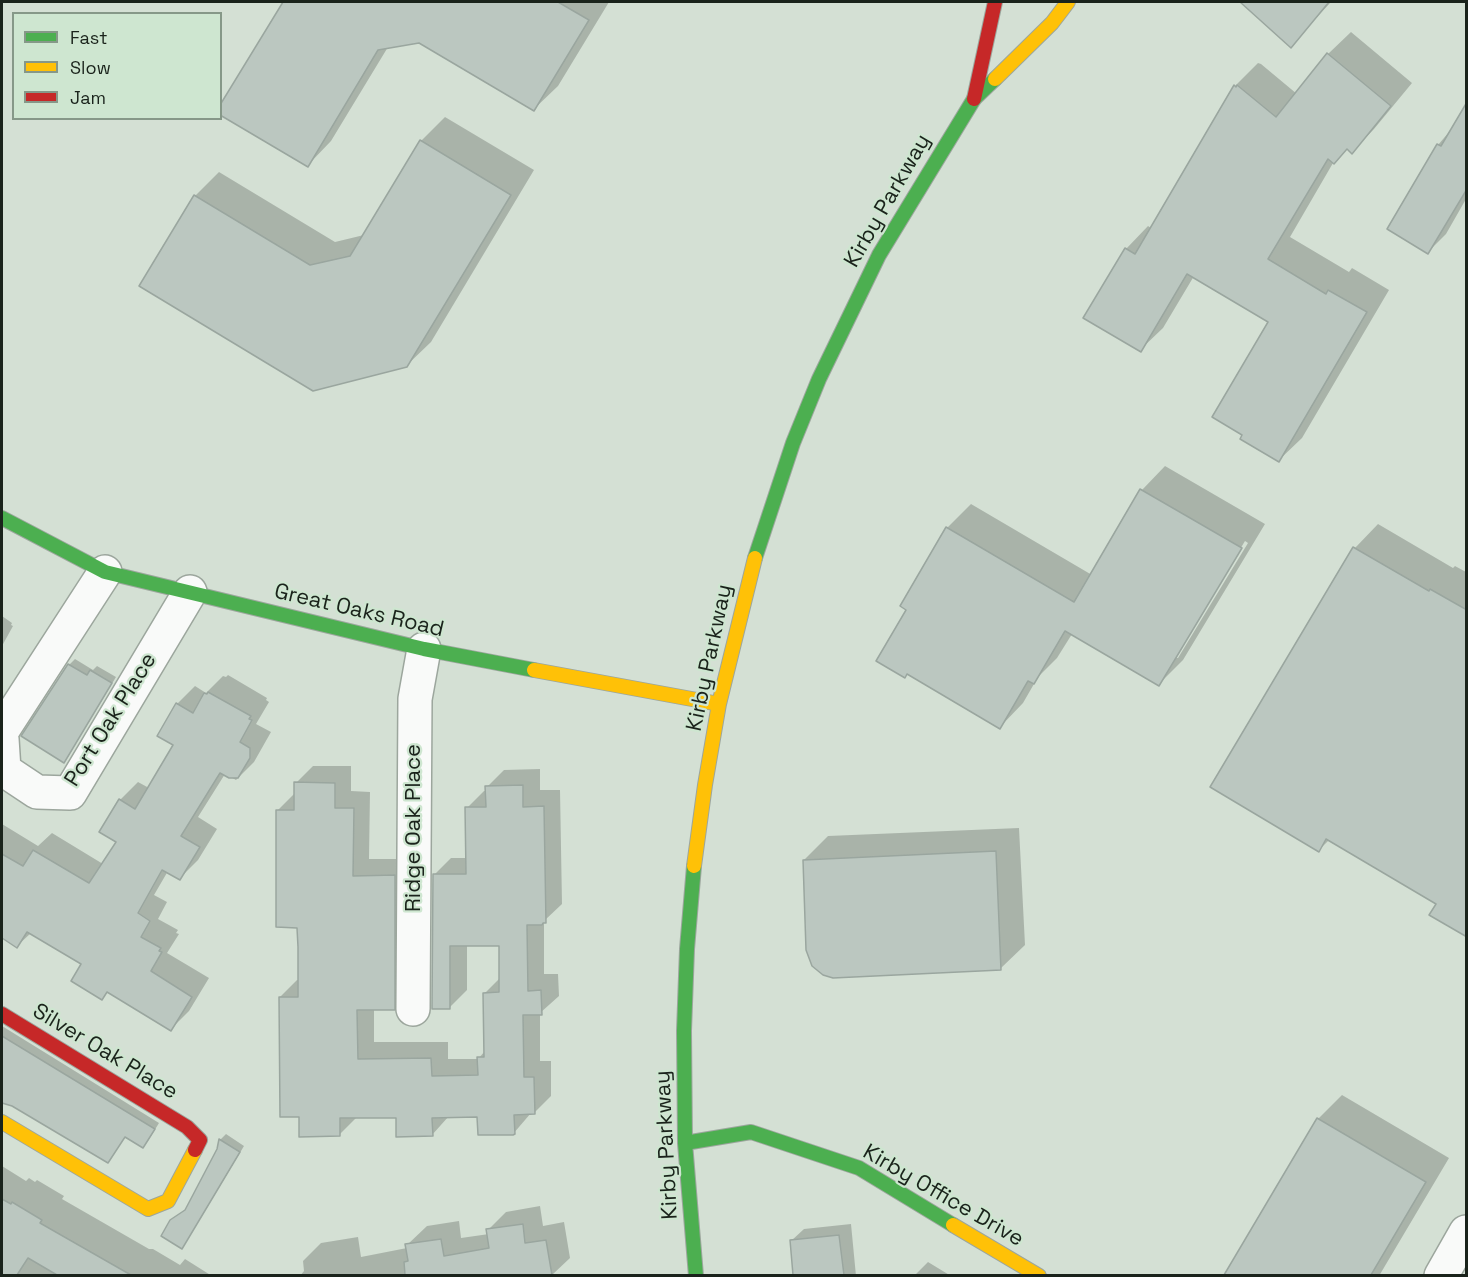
<!DOCTYPE html>
<html>
<head>
<meta charset="utf-8">
<style>
  body { margin:0 }
  #map { position:relative; width:1468px; height:1277px; overflow:hidden; background:#d4e0d4; font-family:"Space Grotesk",sans-serif }
  canvas { display:block }
  .frame { position:absolute; inset:0; border:3px solid #1a231b; pointer-events:none }
  .legend { position:absolute; left:12px; top:12px; width:210px; height:108px; box-sizing:border-box; background:#cee6d0; border:2px solid #869888; margin:0; padding:8px 10px; list-style:none; font-size:18px; color:#1a231b }
  .legend li { display:flex; align-items:center; gap:12px; height:30px }
  .legend b { width:30px; border:2px solid #869888 }
</style>
</head>
<body>
<div id="map">
<canvas width="1468" height="1277"></canvas>
<div class="frame"></div>
<ul class="legend">
<li><b style="height:8px;background:#4caf50"></b>Fast</li>
<li><b style="height:8px;background:#ffc107"></b>Slow</li>
<li><b style="height:8px;background:#c62828"></b>Jam</li>
</ul>
</div>
<script>
const g = document.querySelector('canvas').getContext('2d');
g.lineJoin = 'round';
function fillPath(path, color) { g.fillStyle = color; g.fill(path, 'evenodd'); }
const toPath = rows => new Path2D(rows.map(r => 'M' + r).join(''));
function trace(path, color, width, dash) { g.strokeStyle = color; g.lineWidth = width; g.lineCap = dash ? 'butt' : 'round'; g.setLineDash(dash || []); g.stroke(path); }
function write(font, color, halo, rows, align = 'center') {
  g.font = font + ' "Space Grotesk",sans-serif'; g.lineWidth = 4.5; g.setLineDash([]); g.textBaseline = 'middle'; g.strokeStyle = halo; g.fillStyle = color; for (const [text, x, y, turn = 0] of rows) {
    g.save(); g.translate(x, y); g.rotate((+turn || 0) * Math.PI / 180); g.textAlign = isNaN(turn) ? turn : align; if (halo) g.strokeText(text, 0, 0); g.fillText(text, 0, 0); g.restore();
  }
}
const shadow = toPath([
  [285,2,609,2,558,86,534,109,419,41,388,47,331,141,308,165,220,108],
  [1241,2,1331,2,1291,45],
  [1351,32,1412,83,1374,129,1352,152,1348,148,1333,163,1290,237,1349,272,1352,268,1389,290,1302,438,1279,460,1270,321,1194,276,1163,328,1140,350,1126,249,1148,226,1151,228,1235,86,1258,63,1261,64,1297,94,1328,54],
  [1466,112,1466,199,1446,234,1428,252,1438,145],
  [445,117,534,170,431,342,406,366,195,196,219,172,335,242,364,235,421,141],
  [1165,466,1265,524,1183,660,1159,684,1072,634,1057,658,1038,677,1023,703,1000,727,908,609,947,528,971,504,1092,575,1142,490],
  [1245,541,1248,543,1178,658,1174,658],
  [1378,524,1453,568,1455,566,1466,572,1466,936,1438,904,1329,840,1319,850,1355,548],
  [2,616,12,623,11,625,13,626,2,646],
  [75,659,93,670,97,666,116,677,69,755,64,761,23,736,69,665],
  [228,675,267,698,266,700,269,702,256,724,271,732,254,762,236,780,225,774,198,817,217,829,198,860,180,878,168,871,154,895,167,902,158,919,178,930,176,933,179,934,167,953,209,978,189,1011,171,1029,109,991,102,998,83,963,31,933,17,946,2,937,2,824,38,846,52,833,103,864,118,841,120,800,138,782,149,788,175,744,177,704,195,686,206,693,223,676,226,677],
  [313,766,351,766,351,791,370,792,369,859,412,859,411,992,394,1009,374,1009,374,1042,448,1042,448,1059,478,1059,485,1051,485,993,501,977,501,945,467,945,467,990,450,1007,434,875,451,858,468,858,467,808,484,791,487,791,487,787,504,770,540,769,540,790,560,790,562,904,544,921,544,974,558,974,559,996,540,1013,540,1061,551,1061,551,1096,534,1113,531,1113,513,1134,479,1116,449,1116,432,1135,397,1117,356,1118,339,1135,301,1115,280,997,297,980,300,980,298,926,277,811,294,794,296,783],
  [1019,828,1025,945,1001,968,804,860,828,836],
  [2,1026,159,1123,148,1141,143,1146,126,1136,108,1162,12,1104,2,1103],
  [1342,1095,1449,1158,1379,1276,1226,1276,1318,1119],
  [226,1134,244,1146,187,1241,182,1247,171,1221,187,1208,218,1149,220,1140],
  [2,1166,26,1181,29,1178,35,1182,37,1180,64,1196,62,1199,149,1249,153,1249,180,1265,185,1259,212,1276,10,1276,2,1270],
  [540,1206,543,1226,564,1222,570,1258,552,1275,300,1276,304,1271,303,1261,321,1243,358,1237,361,1257,407,1248,407,1245,427,1226,459,1221,461,1238,489,1234,488,1230,506,1212],
  [851,1224,856,1276,795,1276,791,1241,804,1229],
  [928,1262,951,1276,914,1276]
]);
const building = toPath([
  [283,2,558,2,589,20,534,111,419,43,378,50,308,167,220,115,220,105,283,2],
  [1240,2,1329,2,1291,48,1240,2],
  [1327,53,1391,106,1352,154,1347,149,1334,164,1328,159,1268,259,1326,294,1328,290,1367,312,1279,462,1240,439,1242,435,1212,417,1268,322,1187,274,1141,352,1083,318,1125,248,1135,254,1234,85,1236,87,1237,85,1276,117,1327,53],
  [1467,102,1467,189,1428,254,1387,229,1437,144,1441,146,1467,102],
  [420,140,511,195,407,367,313,391,139,286,194,195,310,265,350,256,420,140],
  [1140,489,1242,548,1159,686,1065,631,1034,684,1028,681,1000,729,907,674,905,678,876,661,906,610,900,606,946,527,1074,602,1140,489],
  [1353,547,1429,591,1430,589,1467,610,1467,937,1429,915,1436,904,1326,839,1319,852,1210,787,1353,547],
  [68,664,87,675,90,670,112,683,64,763,21,736,68,664],
  [208,692,251,716,249,719,252,720,240,742,250,748,250,758,238,778,229,778,220,773,181,836,200,847,180,880,162,870,138,913,150,921,141,937,161,948,159,951,162,952,151,971,192,997,171,1031,107,992,102,1000,71,981,81,964,27,932,17,948,2,938,2,854,23,866,33,850,89,883,116,842,99,832,119,799,135,809,173,745,157,736,176,703,193,713,204,693,207,694,208,692],
  [294,782,335,783,335,808,354,808,353,876,395,875,395,1010,357,1010,358,1059,431,1058,432,1076,478,1075,477,1057,484,1057,483,993,499,992,499,946,450,946,450,1009,432,1009,433,874,466,874,465,807,486,807,485,786,523,785,523,807,544,806,546,923,543,923,542,925,527,925,528,991,541,990,542,1015,523,1015,524,1077,534,1077,535,1114,514,1115,515,1134,513,1135,478,1135,477,1117,432,1118,433,1136,396,1137,396,1118,340,1118,340,1136,299,1137,299,1117,280,1117,279,997,298,997,298,947,297,928,276,927,276,810,294,810,294,782],
  [996,851,1001,970,833,978,823,975,812,966,806,950,803,860,996,851],
  [2,1036,155,1129,143,1148,125,1137,108,1163,12,1106,2,1103,2,1036],
  [1317,1118,1426,1182,1371,1275,1224,1275,1317,1118],
  [219,1139,240,1152,182,1249,161,1236,170,1220,185,1210,217,1149,219,1139],
  [2,1199,11,1204,12,1202,42,1220,40,1223,131,1275,57,1275,28,1258,17,1275,2,1275,2,1199],
  [523,1224,525,1243,546,1240,552,1275,405,1275,404,1262,408,1261,405,1244,441,1239,444,1256,489,1248,486,1229,523,1224],
  [839,1235,844,1275,793,1275,790,1240,839,1235]
]);
const street = toPath([
  [2,731,105,572],
  [2,739,4,770,37,792,70,793,190,592],
  [413,1009,415,699,424,649],
  [1441,1276,1466,1232]
]);
const fast = toPath([
  [2,518,105,572,424,649,534,670],
  [755,558,793,443,819,379,879,255,974,99,995,79],
  [694,866,687,949,684,1031,685,1143,696,1276],
  [685,1143,751,1132,859,1168,953,1225]
]);
const slow = toPath([
  [995,79,1052,23,1068,2],
  [534,670,719,704],
  [694,866,705,785,719,704,755,558],
  [2,1122,148,1209,168,1201,195,1150],
  [953,1225,1039,1276]
]);
const jam = toPath([
  [974,99,995,2],
  [2,1014,187,1127,200,1140,195,1150]
]);
const streetNames = [
  ["Kirby Parkway",888,201,-60],
  ["Great Oaks Road",359,611,13],
  ["Kirby Parkway",710,658,-78],
  ["Port Oak Place",111,720,-58],
  ["Ridge Oak Place",414,828,-90],
  ["Silver Oak Place",105,1052,31],
  ["Kirby Parkway",667,1145,-93],
  ["Kirby Office Drive",943,1196,30]
];
fillPath(shadow, '#0003');
fillPath(building, '#bbc7c0');
trace(building, '#9aa69f', 1.5);
trace(street, '#9ca69d', 36);
trace(fast, '#9ca69d', 16);
trace(slow, '#9ca69d', 16);
trace(jam, '#9ca69d', 16);
trace(street, '#f9faf9', 33);
trace(fast, '#4caf50', 14);
trace(slow, '#ffc107', 14);
trace(jam, '#c62828', 14);
write('22px', '#1a231b', '#cee6d0', streetNames);
</script>
</body>
</html>
